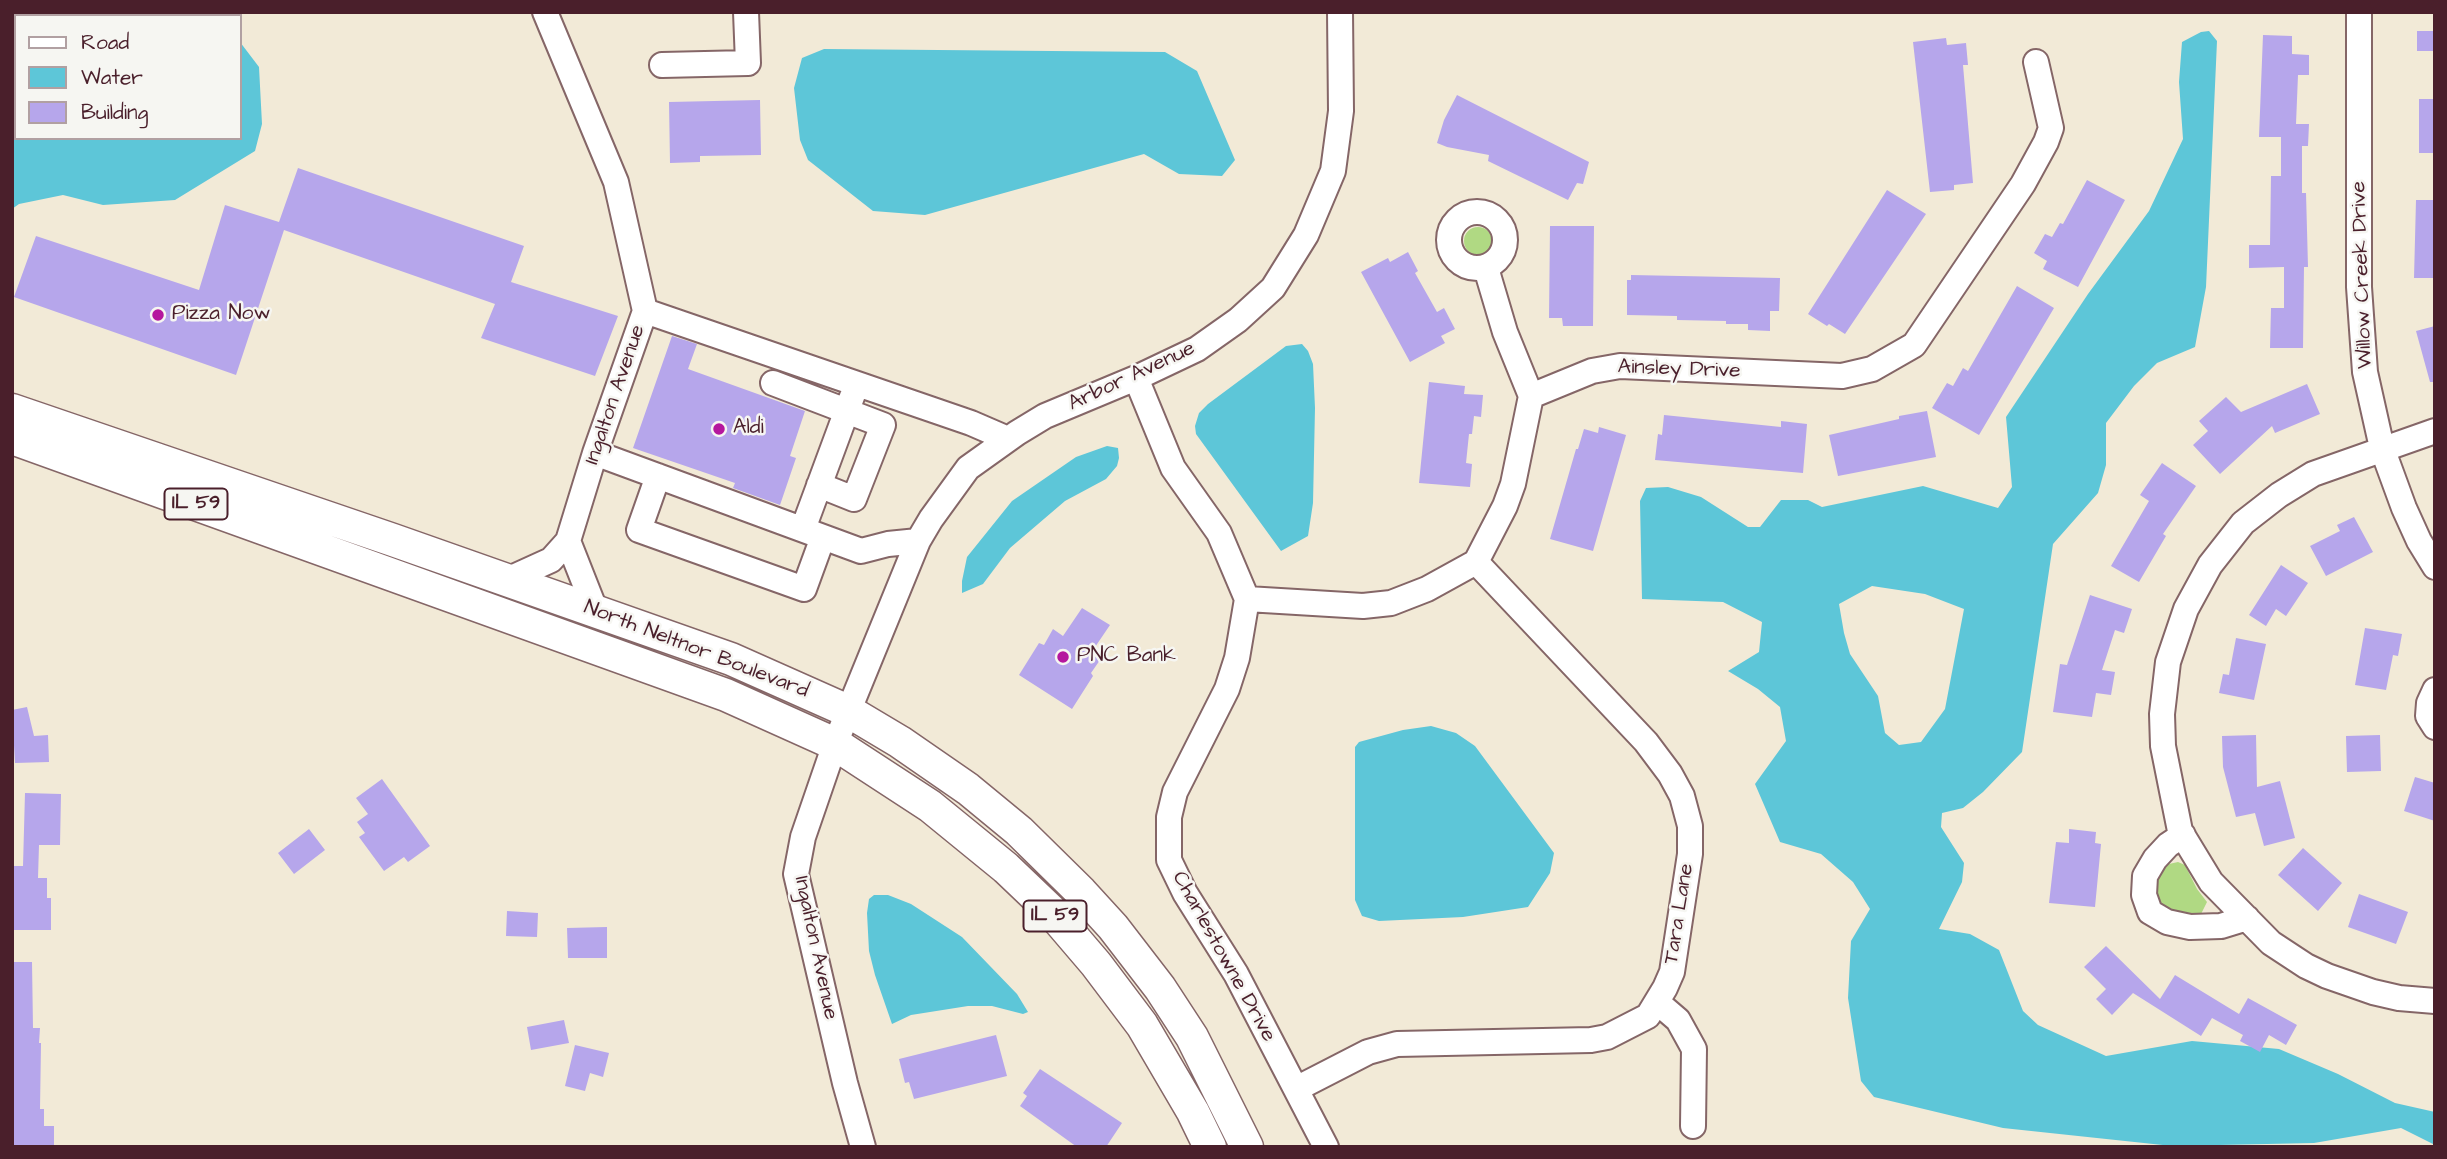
<!DOCTYPE html>
<html>
<head>
<meta charset="utf-8">
<style>
  body { margin:0 }
  #map { position:relative; width:2447px; height:1159px; overflow:hidden; background:#f2ead7; font-family:"Architects Daughter",sans-serif }
  canvas { display:block }
  .frame { position:absolute; inset:0; border:14px solid #4a1f2b; pointer-events:none }
  .legend { position:absolute; left:14px; top:14px; width:228px; height:126px; box-sizing:border-box; background:#f6f6f2; border:2px solid #b1a0a2; margin:0; padding:9px 12px; list-style:none; font-size:21px; color:#4a1f2b }
  .legend li { display:flex; align-items:center; gap:14px; height:35px }
  .legend b { width:35px; border:2px solid #b1a0a2 }
</style>
</head>
<body>
<div id="map">
<canvas width="2447" height="1159"></canvas>
<div class="frame"></div>
<ul class="legend">
<li><b style="height:9px;background:#fff"></b>Road</li>
<li><b style="height:19px;background:#5dc6d8"></b>Water</li>
<li><b style="height:19px;background:#b6a6eb"></b>Building</li>
</ul>
</div>
<script>
const g = document.querySelector('canvas').getContext('2d');
g.lineJoin = 'round';
function fillPath(path, color) { g.fillStyle = color; g.fill(path, 'evenodd'); }
const toPath = rows => new Path2D(rows.map(r => 'M' + r).join(''));
function trace(path, color, width, dash) { g.strokeStyle = color; g.lineWidth = width; g.lineCap = dash ? 'butt' : 'round'; g.setLineDash(dash || []); g.stroke(path); }
function write(font, color, halo, rows, align = 'center') {
  g.font = font + ' "Architects Daughter",sans-serif'; g.lineWidth = 5; g.setLineDash([]); g.textBaseline = 'middle'; g.strokeStyle = halo; g.fillStyle = color; for (const [text, x, y, turn = 0] of rows) {
    g.save(); g.translate(x, y); g.rotate((+turn || 0) * Math.PI / 180); g.textAlign = isNaN(turn) ? turn : align; if (halo) g.strokeText(text, 0, 0); g.fillText(text, 0, 0); g.restore();
  }
}
const green = toPath([
  '1464 241a14 14 0 1 1 28 0a14 14 0 1 1-28 0Z',
  [2178,862,2185,865,2197,889,2207,902,2201,914,2187,919,2159,906,2155,887,2163,869,2169,864]
]);
const water = toPath([
  [2209,31,2217,41,2206,287,2195,347,2157,363,2134,386,2106,423,2106,465,2098,493,2053,544,2022,752,1983,792,1963,808,1942,813,1941,827,1964,863,1962,882,1939,929,1970,934,1999,950,2023,1011,2038,1025,2106,1056,2192,1041,2279,1049,2338,1074,2395,1103,2435,1112,2435,1145,2401,1128,2314,1143,2172,1146,2003,1128,1874,1097,1861,1081,1848,998,1851,941,1870,909,1853,882,1821,854,1780,842,1755,784,1786,741,1780,707,1758,689,1728,671,1759,652,1762,622,1723,602,1642,599,1640,501,1646,488,1668,487,1701,497,1748,527,1760,527,1781,500,1808,500,1822,507,1923,486,1998,508,2012,487,2006,417,2088,294,2149,211,2183,139,2179,82,2182,42,2201,32],
  [1872,586,1925,594,1964,609,1945,709,1921,742,1899,745,1885,733,1878,696,1850,654,1844,633,1839,604],
  [12,35,16,35,16,138,240,138,240,42,259,67,262,124,255,151,175,200,103,205,63,195,19,204,12,209],
  [824,49,1165,52,1197,71,1235,160,1222,176,1179,174,1144,154,925,215,873,211,808,160,800,140,794,88,802,58],
  [1302,344,1308,351,1313,364,1315,408,1313,503,1308,536,1281,551,1196,434,1195,426,1199,413,1208,404,1286,346],
  [1107,446,1118,448,1119,458,1117,466,1106,479,1065,501,1010,548,983,584,962,593,962,581,967,557,1012,501,1076,457],
  [1431,726,1456,733,1475,746,1554,853,1550,873,1528,907,1463,917,1379,921,1362,916,1355,900,1355,747,1359,742,1403,730],
  [874,895,888,895,911,904,962,937,1017,994,1028,1012,1023,1014,992,1006,968,1006,911,1015,892,1024,875,975,869,951,867,913,869,899]
]);
const building = toPath([
  [2417,31,2435,31,2435,51,2417,51],
  [2263,35,2292,36,2292,54,2309,55,2309,75,2298,75,2296,124,2309,124,2308,146,2302,146,2302,193,2306,193,2308,267,2304,267,2303,348,2270,348,2271,308,2284,308,2284,267,2249,268,2249,245,2270,245,2271,176,2281,176,2281,137,2259,137],
  [1946,38,1947,45,1966,43,1968,65,1963,65,1973,183,1954,185,1954,190,1930,192,1913,42],
  [1457,95,1589,162,1583,184,1577,183,1568,200,1488,161,1489,155,1447,147,1437,143,1444,120],
  [2419,99,2435,99,2435,153,2419,153],
  [760,100,761,155,700,156,700,162,670,163,669,102],
  [298,168,524,246,511,282,618,316,595,376,481,338,495,304,284,230,236,375,14,297,36,236,199,290,225,205,279,222],
  [2087,180,2125,200,2078,287,2043,269,2047,261,2034,253,2045,234,2052,237,2060,223,2063,224],
  [1887,190,1926,214,1845,334,1829,324,1827,326,1808,314],
  [2416,200,2435,200,2435,278,2414,278],
  [1550,226,1594,226,1593,326,1563,326,1562,318,1549,318],
  [1408,252,1418,271,1415,273,1437,312,1444,308,1455,329,1441,336,1445,343,1410,362,1361,272,1388,258,1390,262],
  [1631,275,1780,278,1779,311,1770,311,1770,331,1748,330,1748,324,1726,324,1726,321,1677,320,1677,316,1627,315,1627,280,1631,280],
  [2017,286,2054,308,1979,435,1932,408,1947,383,1953,386,1963,368,1968,371],
  [2435,326,2435,382,2430,382,2416,331],
  [672,336,697,344,688,369,805,411,790,456,796,458,780,505,733,488,735,483,633,448],
  [1429,382,1465,386,1464,394,1483,395,1481,417,1474,416,1472,434,1469,434,1466,463,1472,464,1470,487,1419,483],
  [2307,384,2320,414,2275,433,2272,426,2220,474,2193,445,2208,431,2199,421,2226,397,2241,412],
  [1927,411,1936,457,1838,476,1829,435,1899,419,1899,416],
  [1664,415,1781,427,1781,421,1807,424,1803,473,1655,460,1658,434,1662,435],
  [1599,427,1626,435,1593,551,1550,539,1576,449,1578,449,1584,429,1598,433],
  [2162,463,2196,486,2163,534,2166,536,2139,582,2111,566,2149,501,2140,495],
  [2354,517,2373,552,2326,576,2310,546,2340,531,2337,525],
  [2281,565,2308,583,2286,616,2276,609,2266,626,2249,615],
  [2090,595,2132,609,2124,633,2115,630,2102,670,2115,672,2111,695,2096,693,2092,717,2053,712,2060,664,2067,665],
  [1082,608,1110,625,1091,653,1100,660,1091,673,1093,676,1072,709,1019,675,1039,643,1044,645,1053,629,1063,636],
  [2365,628,2402,634,2398,656,2393,655,2386,690,2355,685],
  [2236,638,2266,644,2254,700,2219,693,2223,674,2229,675],
  [27,707,34,736,48,735,49,762,15,763,12,710],
  [2256,735,2257,787,2280,781,2295,838,2264,846,2255,813,2236,817,2223,767,2222,736],
  [2380,735,2381,771,2347,772,2346,736],
  [2415,777,2435,783,2435,821,2404,811],
  [382,779,430,846,408,862,404,857,384,871,359,837,365,833,357,822,368,814,356,798],
  [25,793,61,794,60,845,39,845,38,878,47,878,47,898,51,898,51,930,12,930,12,866,23,866],
  [309,829,325,850,294,874,278,853],
  [2069,829,2096,832,2095,843,2101,844,2095,907,2049,903,2056,842,2069,843],
  [2303,848,2342,883,2318,911,2278,875],
  [2359,894,2408,912,2396,944,2348,927],
  [507,911,538,913,537,937,506,936],
  [607,927,607,958,568,958,567,928],
  [2106,946,2160,999,2175,975,2239,1014,2248,998,2297,1025,2286,1045,2269,1035,2260,1052,2240,1041,2243,1035,2212,1018,2201,1036,2133,993,2112,1015,2096,999,2106,989,2084,967],
  [12,962,32,962,33,1028,40,1028,39,1043,41,1043,40,1109,44,1109,44,1126,54,1126,54,1147,12,1147],
  [564,1020,569,1043,531,1050,527,1027],
  [996,1035,1007,1076,914,1099,909,1082,905,1083,899,1059],
  [575,1045,609,1053,603,1077,590,1073,585,1091,565,1086],
  [1040,1069,1122,1123,1106,1147,1077,1147,1020,1106,1027,1096,1023,1093]
]);
const minor = toPath([
  [2359,12,2359,287,2365,372,2382,448,2404,508,2419,541,2435,567],
  [662,65,748,63,746,12],
  '1449 240a28 28 0 1 1 56 0a28 28 0 1 1-56 0Z',
  [1486,268,1505,332,1531,396],
  [645,311,971,423,1008,439],
  [1136,378,1173,468,1219,533,1247,599,1237,658,1227,689,1175,792,1169,817,1169,860,1185,893,1236,974,1326,1147],
  [773,383,883,425,854,499,819,485],
  [1531,396,1592,371,1620,366,1842,376,1872,369,1914,345,2023,184,2046,142,2051,128,2036,62],
  [2435,431,2313,474,2279,495,2243,523,2210,565,2186,609,2168,662,2162,714,2163,746,2180,831,2211,882,2271,943,2306,966,2327,976,2373,992,2399,998,2435,1001],
  [595,453,861,551,888,544,918,541],
  [658,476,639,530,804,589,823,537],
  [803,529,853,394],
  [568,541,596,612],
  [507,580,551,560,568,541,595,453,645,311,616,182,545,12],
  [1247,599,1363,606,1391,603,1427,589,1476,562,1505,506,1513,484,1531,396],
  [2435,690,2429,703,2428,716,2435,727],
  [2183,835,2168,845,2155,859,2145,876,2144,895,2150,912,2167,922,2190,927,2221,926,2247,918],
  [1657,1002,1678,1020,1694,1049,1693,1126],
  [1296,1089,1368,1052,1397,1044,1591,1040,1607,1037,1648,1016,1665,988,1672,972,1690,854,1690,826,1682,796,1670,774,1646,742,1476,562],
  [863,1147,845,1083,796,874,803,837,835,744,918,541,931,519,968,468,1017,433,1045,416,1136,378,1197,349,1238,320,1273,288,1306,235,1333,171,1341,111,1340,12]
]);
const major = toPath([
  [12,410,393,540,731,659,848,711,900,742,968,789,1019,831,1081,892,1113,927,1160,988,1192,1037,1247,1147],
  [12,438,726,695,835,744,930,806,1006,868,1049,909,1096,964,1142,1025,1193,1112,1210,1147]
]);
const markers = [
  [158,315,7,"#b5179e"],
  [719,429,7,"#b5179e"],
  [1063,657,7,"#b5179e"]
];
const shields = [
  [196,504,63],
  [1055,916,63]
];
const shieldNames = [
  ["IL 59",196,504],
  ["IL 59",1055,916]
];
const streetNames = [
  ["Willow Creek Drive",2363,275,-92],
  ["Ainsley Drive",1679,370,2],
  ["Arbor Avenue",1132,377,-25],
  ["Ingalton Avenue",616,395,-71],
  ["North Neltnor Boulevard",696,650,21],
  ["Tara Lane",1680,914,-81],
  ["Ingalton Avenue",815,948,78],
  ["Charlestowne Drive",1223,957,61]
];
const poiNames = [
  ["Pizza Now",172,315],
  ["Aldi",733,429],
  ["PNC Bank",1077,657]
];
fillPath(green, '#b0d983');
fillPath(water, '#5dc6d8');
fillPath(building, '#b6a6eb');
trace(minor, '#856667', 28);
trace(major, '#856667', 35);
trace(minor, '#fff', 24);
trace(major, '#fff', 32);
for (const [x, y, r, color] of markers) { const dot = new Path2D(); dot.arc(x, y, r, 0, 2 * Math.PI); g.fillStyle = color; g.fill(dot); trace(dot, '#f6f6f2', 2.5); }
for (const [x, y, w] of shields) { const box = new Path2D(); box.roundRect(x - w / 2, y - 15.5, w, 31, 5); g.fillStyle = '#f6f6f2'; g.fill(box); trace(box, '#4a1f2b', 2); }
write('bold 19px', '#4a1f2b', null, shieldNames);
write('21px', '#4a1f2b', '#f6f6f2', streetNames);
write('21px', '#4a1f2b', '#f6f6f2', poiNames, 'left');
</script>
</body>
</html>
